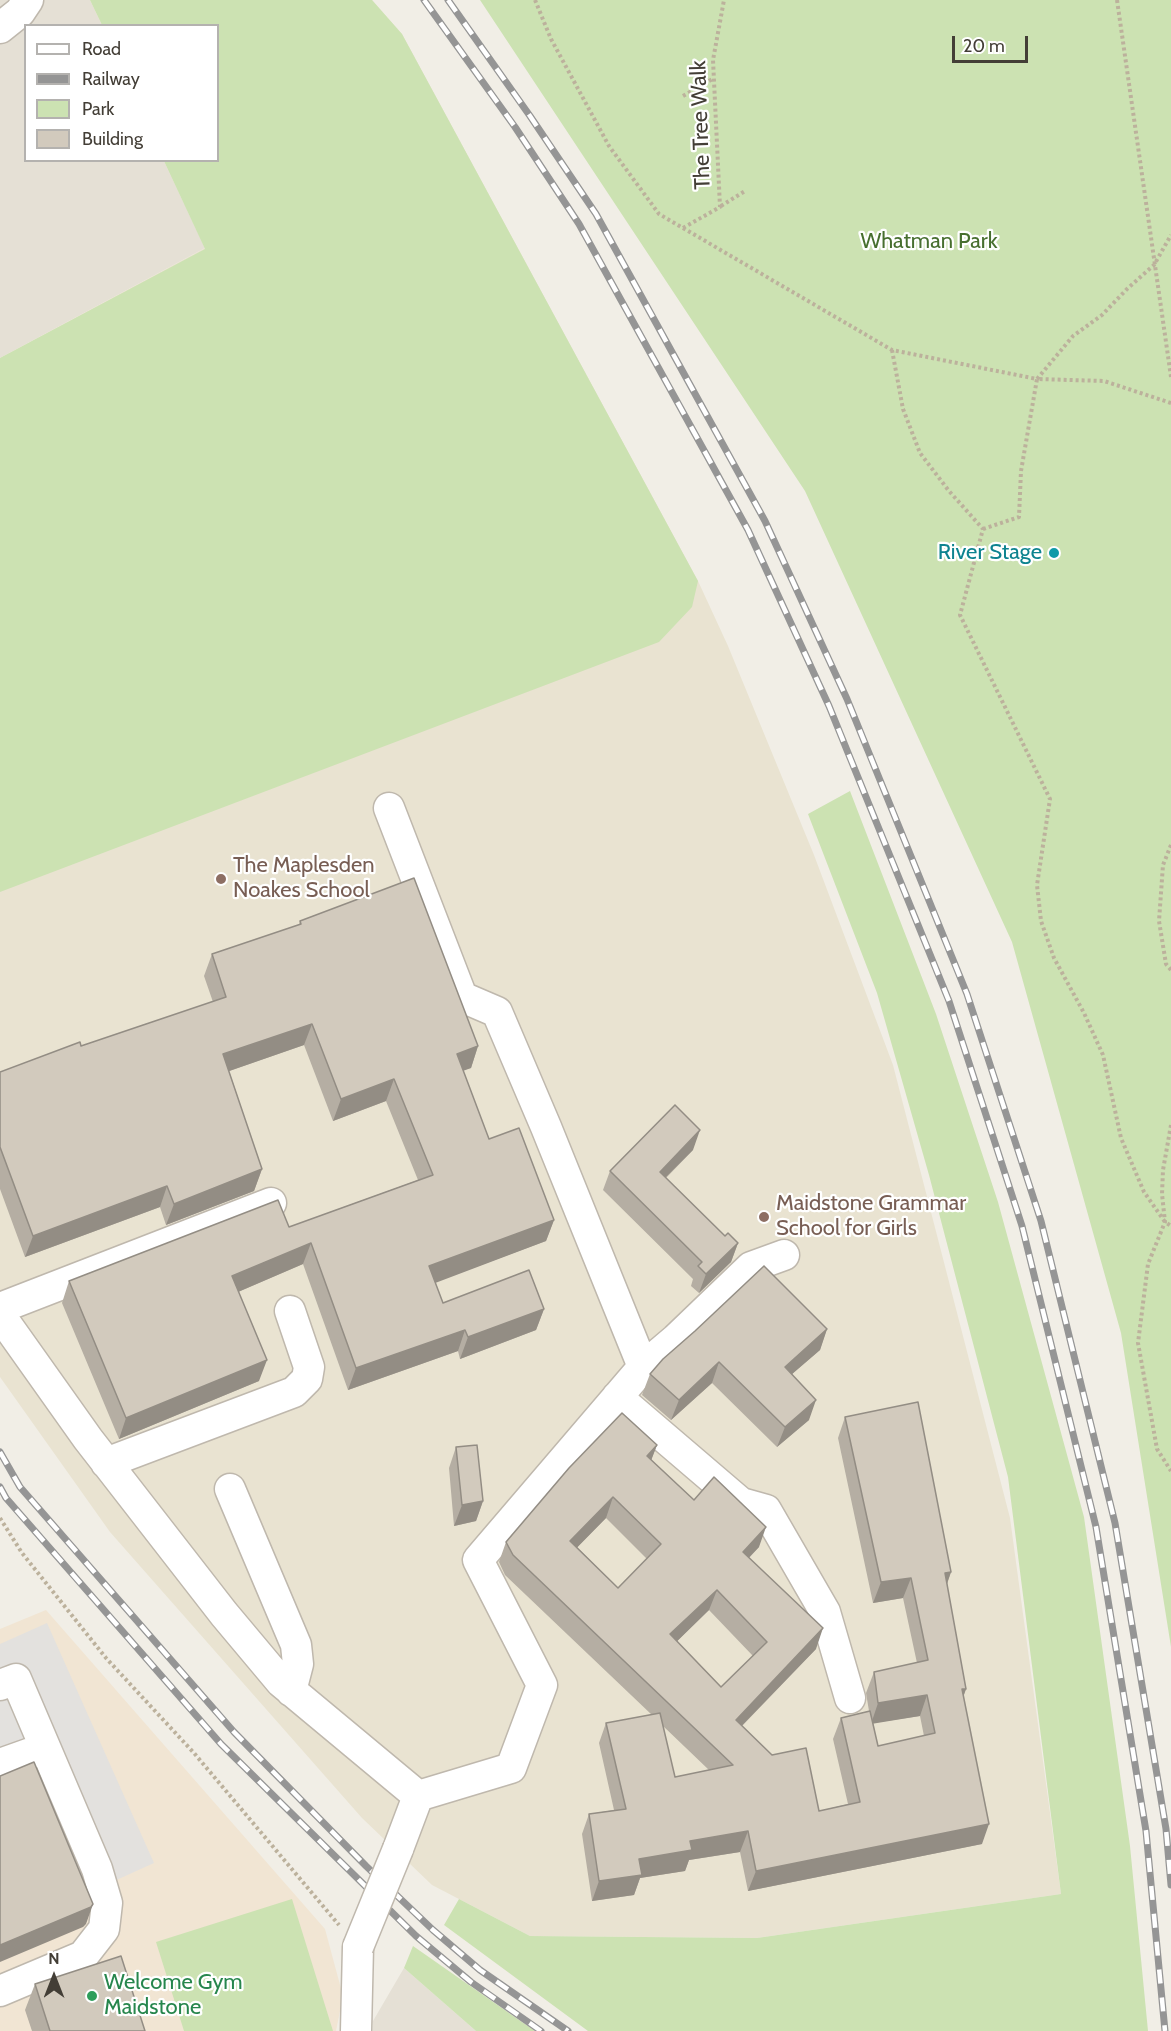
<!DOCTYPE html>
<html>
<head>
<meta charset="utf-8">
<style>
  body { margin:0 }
  #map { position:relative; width:1171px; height:2031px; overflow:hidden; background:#f1eee6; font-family:Cabin,sans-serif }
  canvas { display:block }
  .legend { position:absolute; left:24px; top:24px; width:195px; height:138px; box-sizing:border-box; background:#fff; border:2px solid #b4b2af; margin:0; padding:8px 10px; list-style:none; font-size:18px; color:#433e36 }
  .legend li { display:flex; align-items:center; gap:12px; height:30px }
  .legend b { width:30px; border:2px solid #b4b2af }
  .north { position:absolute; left:24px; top:1947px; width:60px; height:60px; -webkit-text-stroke:4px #fff; paint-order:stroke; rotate:0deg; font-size:16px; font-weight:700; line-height:24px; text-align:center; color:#433e36 }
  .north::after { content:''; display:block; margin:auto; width:21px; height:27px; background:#433e36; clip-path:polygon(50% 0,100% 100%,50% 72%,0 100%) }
  .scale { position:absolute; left:952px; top:36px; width:76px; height:27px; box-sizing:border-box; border:3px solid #433e36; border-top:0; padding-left:8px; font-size:18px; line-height:21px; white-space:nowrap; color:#433e36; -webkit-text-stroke:4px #fff; paint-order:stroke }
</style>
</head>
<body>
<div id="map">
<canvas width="1171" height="2031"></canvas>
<ul class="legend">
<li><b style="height:8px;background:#fff"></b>Road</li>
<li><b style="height:8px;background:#959595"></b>Railway</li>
<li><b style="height:16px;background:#cce2b2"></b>Park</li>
<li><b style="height:16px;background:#d2cabd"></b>Building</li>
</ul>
<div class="north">N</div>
<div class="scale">20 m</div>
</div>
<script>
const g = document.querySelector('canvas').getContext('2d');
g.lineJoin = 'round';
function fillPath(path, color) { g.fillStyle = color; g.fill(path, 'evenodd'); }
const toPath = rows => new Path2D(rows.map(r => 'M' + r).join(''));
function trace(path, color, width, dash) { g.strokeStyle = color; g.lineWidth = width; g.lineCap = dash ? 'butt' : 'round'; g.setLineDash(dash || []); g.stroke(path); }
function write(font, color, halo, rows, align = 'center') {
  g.font = font + ' Cabin,sans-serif'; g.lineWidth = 4.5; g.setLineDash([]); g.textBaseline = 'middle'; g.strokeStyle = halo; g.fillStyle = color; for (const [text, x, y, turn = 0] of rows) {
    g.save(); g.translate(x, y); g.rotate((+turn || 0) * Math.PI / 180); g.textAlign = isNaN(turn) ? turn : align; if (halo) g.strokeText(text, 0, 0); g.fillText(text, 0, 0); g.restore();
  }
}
const residential = toPath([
  [0,0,90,0,102,25,26,26,26,160,164,161,205,248,0,358],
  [404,1968,476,2031,373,2031,373,2021]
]);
const commercial = toPath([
  [46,1610,325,1929,343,1996,336,2031,0,2031,0,1629]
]);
const education = toPath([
  [90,0,372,0,402,34,698,581,728,646,814,855,893,1065,1010,1518,1061,1894,757,1938,530,1936,432,1885,362,1818,110,1532,0,1377,0,358,205,248,164,161,218,160,218,26,102,25]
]);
const green = toPath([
  [90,0,372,0,402,34,698,581,692,607,659,642,0,892,0,358,205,249,164,161,218,160,218,26,102,25],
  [480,0,1171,0,1171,1647,1121,1333,1012,942,805,491],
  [850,791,936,1014,998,1202,1084,1517,1130,1846,1148,2031,588,2031,444,1925,459,1899,530,1936,757,1938,1061,1894,1008,1477,929,1175,877,993,808,814],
  [292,1899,333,2031,184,2031,156,1942],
  [413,1946,519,2020,535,2031,476,2031,404,1968]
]);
const parking = toPath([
  [47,1623,154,1863,81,1896,0,1789,0,1644]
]);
const path = toPath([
  [535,0,551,39,609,146,659,214,892,350,1037,379,1073,336,1102,315,1127,289,1154,265,1171,235],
  [1117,0,1171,377],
  [683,96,714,78],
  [721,206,745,191],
  [683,228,720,207,713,60,724,0],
  [892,350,903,409,920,453,949,491,983,529,960,615,1050,799,1037,885,1041,921,1054,958,1084,1013,1103,1055,1121,1138,1144,1192,1165,1222,1171,1226],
  [983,529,1019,517,1021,471,1037,379,1104,381,1171,403],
  [1171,845,1163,865,1159,921,1166,964,1171,970],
  [1171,1125,1163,1170,1162,1194,1165,1222,1148,1264,1138,1343,1157,1449,1171,1471],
  [0,1518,22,1553,106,1658,194,1753,339,1925]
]);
const minor = toPath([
  [0,28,20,12,28,0],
  [389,808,462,997,497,1012,546,1127,643,1367,478,1560,542,1685,511,1768,418,1796],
  [0,1308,271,1203],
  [0,1315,88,1439,224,1614,281,1682,418,1796,398,1849],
  [643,1367,676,1339,751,1267,784,1255],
  [617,1397,741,1503,766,1510,825,1612,850,1698],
  [106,1463,294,1392,307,1379,309,1367,290,1311],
  [230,1489,296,1645,298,1664,291,1691],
  [0,1685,16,1679,97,1869,107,1903,104,1929,83,1956,0,1991],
  [0,1764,45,1748],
  [356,2031,358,1947]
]);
const rail = toPath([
  [424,0,515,127,579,224,748,530,829,706,949,1001,1022,1226,1096,1527,1146,1831,1165,2031],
  [448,0,530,116,596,214,765,521,847,699,967,994,1041,1221,1115,1523,1166,1829,1171,1885],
  [0,1452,20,1487,234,1732,366,1866,433,1930,480,1970,568,2031],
  [0,1487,6,1498,221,1744,416,1936,471,1982,541,2031]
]);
const minorBridge = toPath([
  [358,1947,398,1849]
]);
const wall = toPath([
  [300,921,478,1046,471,1068,463,1070,489,1139,554,1220,546,1241,435,1282,443,1303,544,1309,536,1330,460,1359,458,1351,348,1390,303,1264,238,1292,259,1381,119,1439,62,1303,69,1281,289,1227,418,1180,386,1101,333,1121,304,1045,229,1071,262,1169,254,1191,166,1225,160,1207,25,1257,0,1189,0,1072,81,1046,213,1002,204,976,212,954,299,925],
  [693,1150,666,1178,725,1236,738,1243,731,1262,699,1293,691,1286,693,1279,603,1190,610,1171],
  [827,1329,820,1350,792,1374,809,1420,777,1447,712,1383,671,1420,642,1395,650,1374],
  [845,1417,951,1572,947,1584,966,1689,963,1697,982,1844,748,1891,740,1852,689,1860,685,1871,640,1878,634,1895,592,1901,582,1834,589,1814,614,1810,599,1743,606,1723,652,1715,505,1575,499,1562,506,1542,657,1445,651,1460,694,1500,759,1547,749,1558,816,1649,742,1726,819,1811,848,1804,833,1739,841,1718,869,1711,866,1693,874,1672,917,1663,903,1598,873,1603,838,1438],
  [606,1518,647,1559,618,1588,577,1547],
  [709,1610,753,1656,721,1687,677,1641],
  [920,1716,924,1736,878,1746,873,1723],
  [662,1725,709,1770,675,1777],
  [456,1447,483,1501,476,1521,454,1526,449,1468],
  [35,1984,145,2031,32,2031,25,2010]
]);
const shadedWall = toPath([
  [312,1024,304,1045,215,1076,223,1054],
  [478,1046,471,1068,449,1076,457,1054],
  [394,1079,386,1101,333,1121,341,1099],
  [700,1130,693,1150,652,1191,660,1172],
  [262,1169,254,1191,166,1225,174,1204],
  [167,1186,160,1207,25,1257,33,1236],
  [554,1220,546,1241,422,1288,429,1266],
  [311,1243,303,1264,224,1298,232,1276],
  [738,1243,731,1262,699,1293,706,1274],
  [544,1309,536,1330,460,1359,468,1337],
  [827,1329,820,1350,777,1387,785,1367],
  [465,1330,458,1351,348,1390,356,1368],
  [267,1360,259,1381,119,1439,126,1418],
  [719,1362,712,1383,671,1420,679,1400],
  [816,1400,809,1420,777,1447,785,1427],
  [657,1445,649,1466,647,1456],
  [613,1497,606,1518,563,1562,570,1541],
  [483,1501,476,1521,454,1526,462,1505],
  [766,1527,759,1547,735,1572,743,1552],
  [951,1572,944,1592,945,1573],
  [911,1578,903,1598,873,1603,881,1582],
  [717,1590,709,1610,663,1655,670,1634],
  [823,1628,816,1649,728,1740,736,1720],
  [962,1689,966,1689,959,1709],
  [927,1695,920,1716,871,1724,878,1703],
  [989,1824,982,1844,748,1891,756,1871],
  [748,1831,740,1852,689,1860,685,1871,640,1878,634,1895,592,1901,599,1881,639,1859,690,1841],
  [93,1904,86,1924,83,1927,0,1962,0,1945]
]);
const building = toPath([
  [414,878,478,1046,457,1054,489,1139,519,1128,554,1220,429,1266,443,1303,529,1270,544,1309,468,1337,465,1330,356,1368,311,1243,232,1276,267,1360,126,1418,69,1281,278,1200,289,1227,433,1175,394,1079,341,1099,312,1024,223,1054,262,1169,174,1204,167,1186,33,1236,0,1147,0,1072,80,1042,81,1046,226,997,212,954,301,924,300,921,414,878],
  [675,1105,700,1130,660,1172,725,1236,728,1233,738,1243,706,1274,698,1266,702,1262,610,1171,675,1105],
  [764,1266,827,1329,785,1367,816,1400,785,1427,719,1362,679,1400,650,1374,663,1359,695,1331,764,1266],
  [918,1402,951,1572,945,1573,966,1689,962,1689,989,1824,756,1871,748,1831,690,1841,692,1850,639,1859,642,1875,599,1881,589,1814,626,1809,606,1723,660,1713,675,1777,733,1765,513,1555,506,1542,569,1468,622,1413,657,1445,647,1456,694,1500,714,1477,766,1527,743,1552,823,1628,736,1720,772,1755,806,1748,819,1811,860,1802,841,1718,870,1711,878,1746,935,1733,927,1695,878,1703,874,1672,928,1660,911,1578,881,1582,845,1417,918,1402],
  [613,1497,661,1544,618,1588,570,1541,613,1497],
  [717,1590,767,1642,721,1687,670,1634,717,1590],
  [477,1445,483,1501,462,1505,456,1447,477,1445],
  [34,1762,93,1904,91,1907,0,1945,0,1776,34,1762],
  [121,1956,145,2031,50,2031,35,1984,121,1956]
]);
const markers = [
  [1054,553,6,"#0f9aa8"],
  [221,879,6,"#8d6e63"],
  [764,1217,6,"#8d6e63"],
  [92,1996,6,"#2e9e5b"]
];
const streetNames = [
  ["The Tree Walk",701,125,-92]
];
const parkNames = [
  ["Whatman Park",929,242]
];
const cultureNames = [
  ["River Stage",1042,553]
];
const educationNames = [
  ["The Maplesden",233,866],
  ["Noakes School",233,891],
  ["Maidstone Grammar",776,1204],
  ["School for Girls",776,1229]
];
const leisureNames = [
  ["Welcome Gym",104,1983],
  ["Maidstone",104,2008]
];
fillPath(residential, '#e5e0d5');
fillPath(commercial, '#f1e5d3');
fillPath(education, '#e9e3d1');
fillPath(green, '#cce2b2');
fillPath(parking, '#e3e1de');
trace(minor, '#bfb8ad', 33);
trace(path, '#bcb19c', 4, [3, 3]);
trace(minor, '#fff', 30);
trace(rail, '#959595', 7);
trace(rail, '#fff', 4.5, [14]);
trace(minorBridge, '#bfb8ad', 33, []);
trace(minorBridge, '#fff', 30);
fillPath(wall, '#b5aea3');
fillPath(shadedWall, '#938d84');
fillPath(building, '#d2cabd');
trace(building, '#938d84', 1.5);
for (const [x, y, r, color] of markers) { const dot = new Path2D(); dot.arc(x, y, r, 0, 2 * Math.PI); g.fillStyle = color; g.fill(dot); trace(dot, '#fff', 2); }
write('22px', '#433e36', '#fff', streetNames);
write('22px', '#476f2f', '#fff', parkNames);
write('22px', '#0d838f', '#fff', cultureNames, 'right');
write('22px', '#785e54', '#fff', educationNames, 'left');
write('22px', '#27864d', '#fff', leisureNames, 'left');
</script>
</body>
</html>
